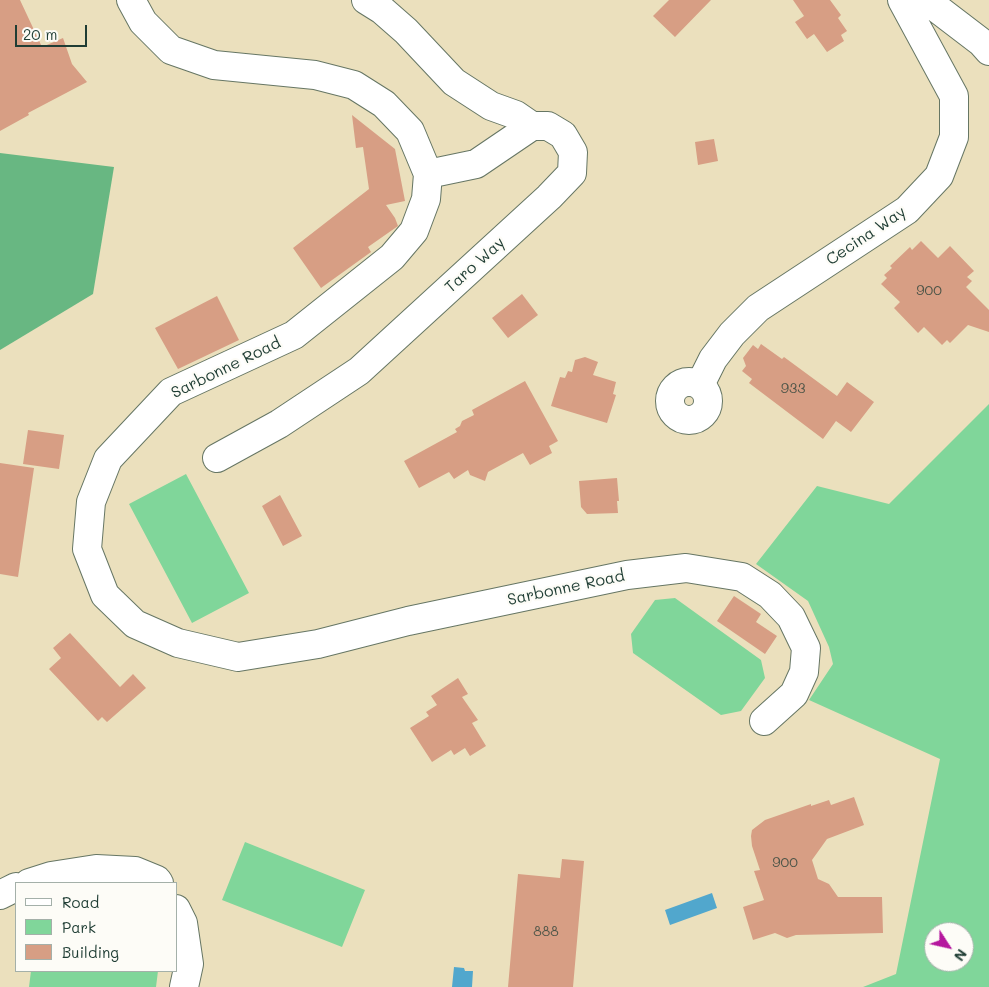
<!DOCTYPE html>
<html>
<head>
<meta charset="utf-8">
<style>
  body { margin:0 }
  #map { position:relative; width:989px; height:987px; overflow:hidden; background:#ebe0bd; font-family:Mali,sans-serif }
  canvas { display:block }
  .legend { position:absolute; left:15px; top:882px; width:162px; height:90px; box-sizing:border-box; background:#fdfcf7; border:1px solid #a4b0a9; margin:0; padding:6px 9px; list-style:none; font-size:15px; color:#1f3d34 }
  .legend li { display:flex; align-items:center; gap:10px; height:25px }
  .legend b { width:25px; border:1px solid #a4b0a9 }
  .north { position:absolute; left:924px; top:922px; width:50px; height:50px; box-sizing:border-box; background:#fdfcf7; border:1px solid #a4b0a9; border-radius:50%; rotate:125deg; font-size:14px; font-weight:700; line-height:20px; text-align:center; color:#1f3d34 }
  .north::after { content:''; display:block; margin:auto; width:18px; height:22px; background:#b5179e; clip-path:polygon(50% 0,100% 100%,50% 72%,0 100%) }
  .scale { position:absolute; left:15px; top:25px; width:72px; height:22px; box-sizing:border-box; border:2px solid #1f3d34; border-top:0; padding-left:6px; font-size:15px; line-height:18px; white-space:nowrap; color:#1f3d34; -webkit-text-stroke:4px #fdfcf7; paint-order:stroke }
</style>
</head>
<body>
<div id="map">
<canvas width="989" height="987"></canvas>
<ul class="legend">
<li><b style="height:6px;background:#fff"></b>Road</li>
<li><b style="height:14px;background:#80d69a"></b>Park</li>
<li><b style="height:14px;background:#d79e84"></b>Building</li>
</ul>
<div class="north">N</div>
<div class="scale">20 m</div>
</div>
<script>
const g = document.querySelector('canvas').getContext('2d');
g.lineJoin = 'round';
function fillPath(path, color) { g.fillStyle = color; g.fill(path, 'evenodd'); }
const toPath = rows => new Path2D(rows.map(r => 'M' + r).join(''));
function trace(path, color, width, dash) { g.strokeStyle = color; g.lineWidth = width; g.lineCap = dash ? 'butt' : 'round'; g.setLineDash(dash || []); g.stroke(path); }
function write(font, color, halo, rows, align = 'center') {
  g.font = font + ' Mali,sans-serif'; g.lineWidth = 4.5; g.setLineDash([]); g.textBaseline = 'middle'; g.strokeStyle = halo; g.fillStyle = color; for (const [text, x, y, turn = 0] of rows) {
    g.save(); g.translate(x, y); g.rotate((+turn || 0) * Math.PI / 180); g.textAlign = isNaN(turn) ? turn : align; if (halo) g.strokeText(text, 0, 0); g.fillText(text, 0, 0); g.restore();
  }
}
const green = toPath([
  [989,404,989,987,863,987,896,974,940,759,809,700,833,664,829,647,808,601,756,564,817,486,889,504],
  [934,932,964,932,964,962,934,962],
  [186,474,249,593,192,623,129,504],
  [675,598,761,660,765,678,741,711,721,715,633,653,631,634,655,600],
  [245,842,365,890,342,947,222,900],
  [31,971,158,971,156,987,29,987]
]);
const forest = toPath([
  [0,153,114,167,93,294,0,350]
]);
const water = toPath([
  [712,893,717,908,670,925,665,910],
  [454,967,464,968,465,971,473,971,472,987,452,987]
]);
const building = toPath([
  [0,0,20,0,42,47,63,38,72,64,87,82,28,113,29,115,0,131],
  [669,0,711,0,675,37,653,16],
  [793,0,830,0,841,15,838,18,847,31,841,35,844,41,827,52,814,34,807,39,795,22,804,16],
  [352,115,395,149,405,201,386,205,395,218,398,226,368,247,371,252,321,288,293,248,369,189,363,147,356,148],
  [714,139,718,161,698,165,695,142],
  [921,241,938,258,950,246,974,271,967,277,972,281,966,287,989,310,989,332,968,325,950,343,947,340,942,345,924,327,918,333,894,308,900,302,881,284,887,278,884,275,892,268,890,266,910,247,912,250],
  [522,294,538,315,508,338,492,318],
  [217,296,239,340,178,369,155,328],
  [761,344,782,359,784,357,837,396,847,382,874,402,851,432,836,421,823,439,749,383,752,379,742,371,746,366,743,358,753,345,758,349],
  [585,357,598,362,593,375,616,382,613,394,616,395,607,423,551,406,560,377,565,378,568,371,572,372,575,360],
  [525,381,558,441,549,446,552,453,530,465,523,453,488,472,485,481,470,475,468,470,454,479,449,472,419,488,404,461,457,432,455,429,460,426,462,421,474,415,472,410],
  [28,430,64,435,59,469,23,464],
  [0,463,34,468,18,577,0,574],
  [617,478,619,501,617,501,618,513,587,514,581,507,579,481],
  [280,495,302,536,283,546,262,506],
  [734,596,761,614,756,622,777,636,765,654,717,621],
  [70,633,120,687,133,674,146,688,107,722,102,717,98,721,49,669,61,658,53,648],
  [458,678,468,694,462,697,478,720,472,723,486,746,470,756,465,748,454,755,451,750,432,762,410,728,429,716,426,712,437,705,431,696],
  [854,797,864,825,827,839,812,860,818,879,829,884,838,897,882,897,883,933,796,935,787,938,775,933,753,940,743,907,764,900,754,871,760,870,752,846,751,836,752,830,765,820,811,804,811,806,829,800,831,805],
  [562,859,584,861,573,987,508,987,518,874,560,878]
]);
const minor = toPath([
  [131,0,143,22,171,50,214,65,315,75,354,85,384,104,410,131,428,174,426,199,414,231,392,257,294,335,171,392,108,459,91,502,87,549,105,595,135,624,178,643,238,657,318,644,408,621,627,575,686,568,742,577,770,595,791,617,806,648,804,672,794,694,764,721],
  [366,0,382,10,406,31,454,82,491,106,516,115,532,126],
  [926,0,981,42,989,51],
  '670 401a19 19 0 1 1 38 0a19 19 0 1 1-38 0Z',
  [700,385,713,359,732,334,758,308,907,210,939,176,954,137,954,96,902,0],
  [217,458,279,424,359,371,549,197,572,173,573,152,563,135,548,126,532,126,476,164,428,174],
  [29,883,51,876,96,869,135,871,157,880,159,883],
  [0,895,16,887],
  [176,909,183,923,189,964,184,987]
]);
const numberNames = [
  ["900",929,291],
  ["933",793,389],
  ["900",785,863],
  ["888",546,932]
];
const streetNames = [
  ["Cecina Way",866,236,-34],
  ["Taro Way",475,265,-42],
  ["Sarbonne Road",226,368,-26],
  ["Sarbonne Road",566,588,-12]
];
fillPath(green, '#80d69a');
fillPath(forest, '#68b782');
fillPath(water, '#51a7cd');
fillPath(building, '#d79e84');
trace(minor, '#667664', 30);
trace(minor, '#fff', 28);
write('14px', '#4d5548', null, numberNames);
write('16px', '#1f3d34', '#fdfcf7', streetNames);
</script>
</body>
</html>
